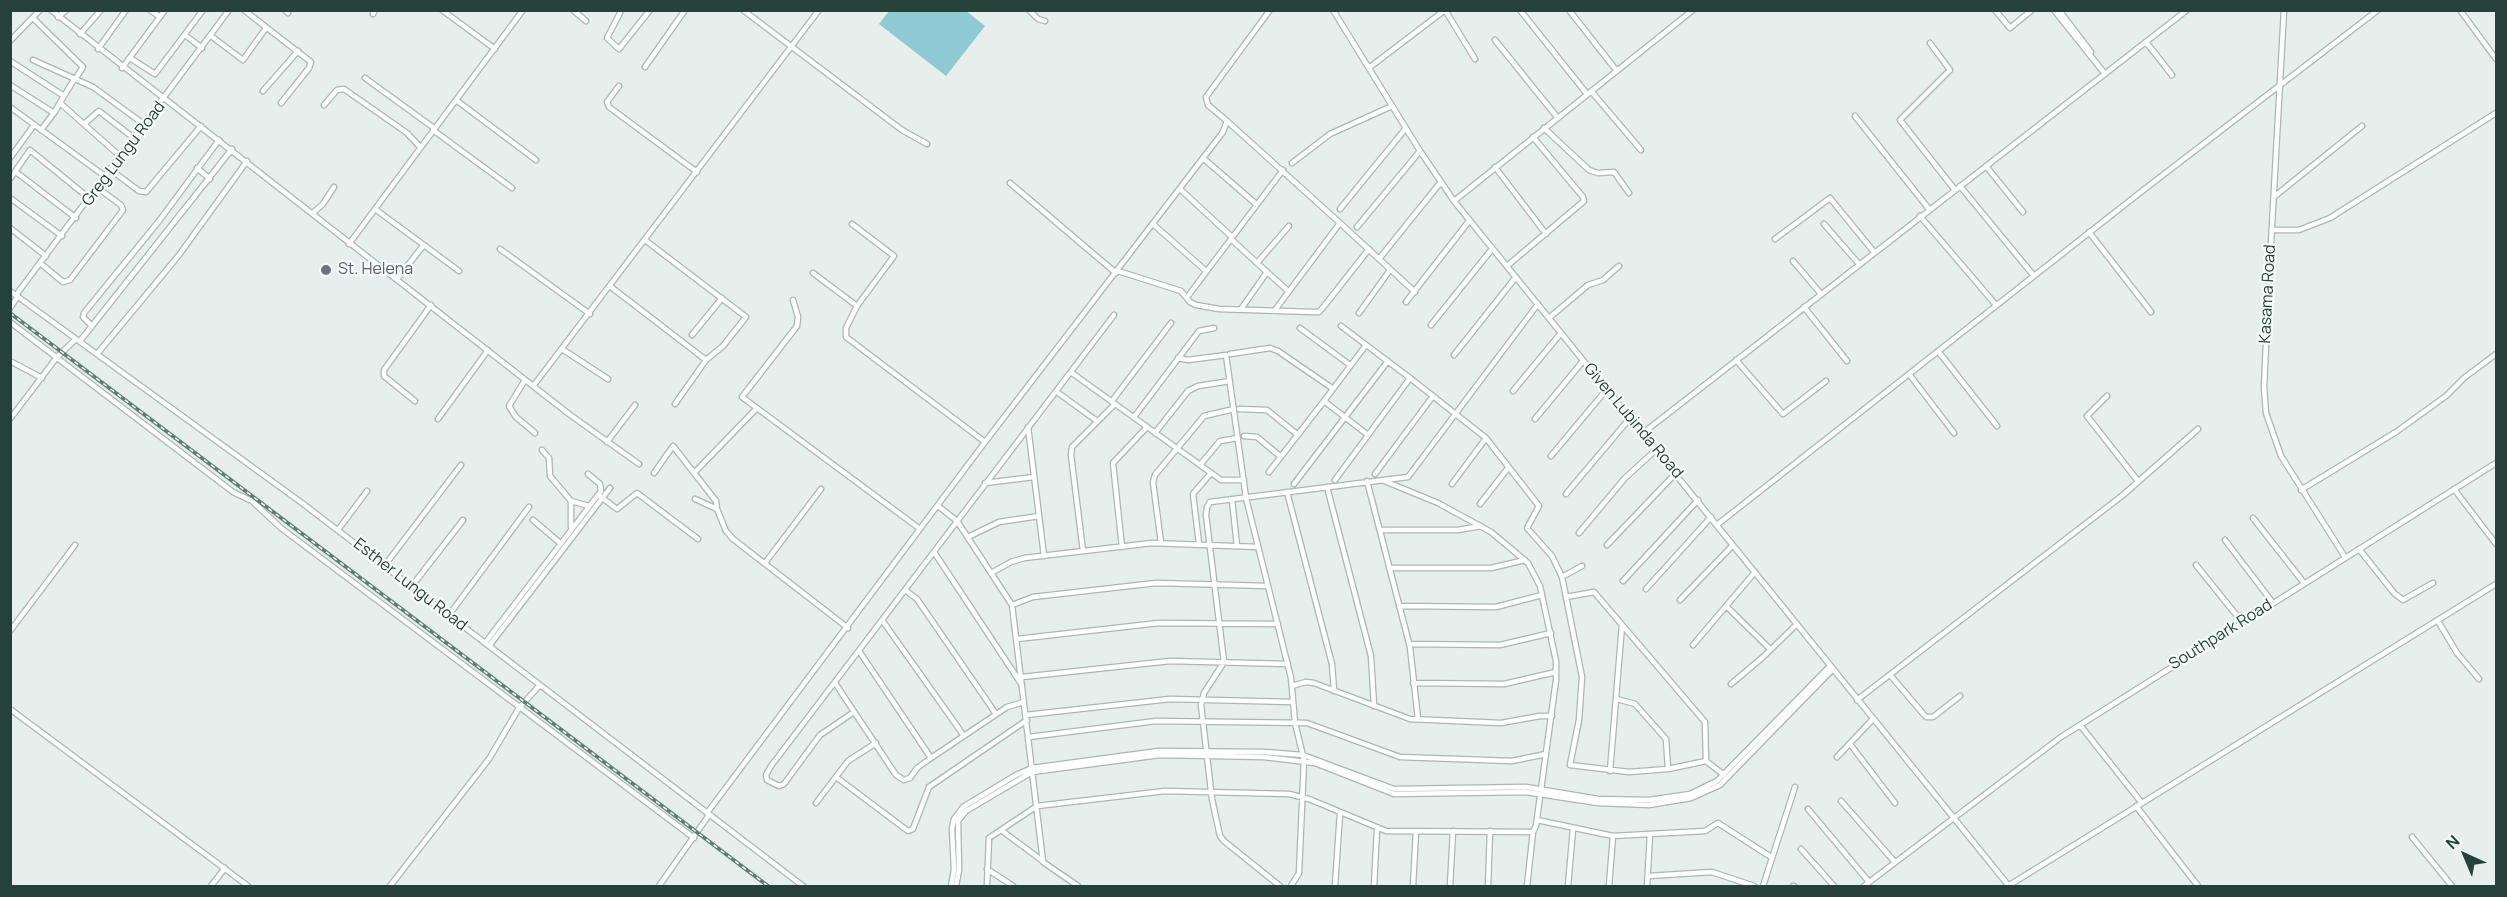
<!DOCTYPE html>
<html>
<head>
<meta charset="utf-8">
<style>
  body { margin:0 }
  #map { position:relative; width:2507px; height:897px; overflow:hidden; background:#e6efeb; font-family:Manrope,sans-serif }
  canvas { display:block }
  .frame { position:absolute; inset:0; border:12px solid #24423a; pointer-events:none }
  .north { position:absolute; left:2435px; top:825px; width:60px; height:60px; -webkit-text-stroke:4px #f7fbf9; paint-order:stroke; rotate:316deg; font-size:16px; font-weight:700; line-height:24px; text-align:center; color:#24423a }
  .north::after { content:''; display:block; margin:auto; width:21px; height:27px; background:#24423a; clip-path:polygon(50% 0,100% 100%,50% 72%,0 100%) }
</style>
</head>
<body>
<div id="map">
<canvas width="2507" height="897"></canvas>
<div class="frame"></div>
<div class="north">N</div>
</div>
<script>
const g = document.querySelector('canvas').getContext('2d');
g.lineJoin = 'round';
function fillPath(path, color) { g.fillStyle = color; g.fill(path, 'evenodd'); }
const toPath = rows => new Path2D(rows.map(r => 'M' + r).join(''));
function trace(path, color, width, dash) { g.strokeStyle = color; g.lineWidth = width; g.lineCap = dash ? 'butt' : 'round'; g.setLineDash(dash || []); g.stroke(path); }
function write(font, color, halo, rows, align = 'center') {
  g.font = font + ' Manrope,sans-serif'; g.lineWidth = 4.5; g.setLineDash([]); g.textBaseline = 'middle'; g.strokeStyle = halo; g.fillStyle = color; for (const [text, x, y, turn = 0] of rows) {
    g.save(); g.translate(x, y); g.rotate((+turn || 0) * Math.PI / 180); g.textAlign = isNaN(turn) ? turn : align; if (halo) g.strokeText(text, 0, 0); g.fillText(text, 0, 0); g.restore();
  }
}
const water = toPath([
  [965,10,985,26,946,76,879,24,889,11]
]);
const minor = toPath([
  [51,10,569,414,639,464],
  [150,10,160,17],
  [244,10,311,62,309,68,281,103],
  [285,10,288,13],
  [442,10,495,49],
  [573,10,586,21],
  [743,10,902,130,927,144],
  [1029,10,1038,19,1045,21],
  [1333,10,1420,151,1454,201,2009,886],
  [1445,10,1475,59],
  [1520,10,1587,94],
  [1569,10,1616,70],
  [1995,10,2010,28,2032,10],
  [2054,10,2105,74],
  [2059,10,2091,52],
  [2284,10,2269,279,2264,387,2266,413,2281,456,2345,557],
  [2460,10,2496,59],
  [620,13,607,38,619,49,650,10],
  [373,14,375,10],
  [58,17,66,10],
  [33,18,83,67,76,78],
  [80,34,101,10],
  [185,35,202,48],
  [211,36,243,60,266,28],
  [1495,40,1557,117],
  [10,41,40,10],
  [2146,42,2172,75],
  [1930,43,1950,70,1900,120,1955,190],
  [98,49,126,10],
  [130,58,155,74,203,10],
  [33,60,93,87,145,125],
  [10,61,64,96,54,113,10,85],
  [645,67,685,10],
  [1370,67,1445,10],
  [122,68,165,10],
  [365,78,434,128],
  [619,86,607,102,609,107,697,172],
  [263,91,298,51],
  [1591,91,1641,150],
  [64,96,75,78],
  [456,100,536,160],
  [60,103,121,157],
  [324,105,337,90,344,89,407,133,420,147],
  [10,107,106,177],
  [1855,116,1929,209],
  [1227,121,1340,223],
  [84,124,99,111,135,139],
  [1544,128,1589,170,1598,173,1614,172,1629,193],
  [41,130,54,113],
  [433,130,512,188],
  [10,158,34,125],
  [1203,158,1256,204],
  [1292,163,1330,134,1392,106],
  [1986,166,2023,212],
  [1495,167,1546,234],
  [197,168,210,179],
  [111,170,139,191,146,192,201,126],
  [16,172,76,218],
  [10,179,30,150,90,199],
  [1010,183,1116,273],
  [1960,186,2034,276],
  [1180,189,1232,237],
  [2275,196,2362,126],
  [10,198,62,236],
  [1454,201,1693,10],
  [375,209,459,271],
  [1340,209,1406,128],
  [313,213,323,204,334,187],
  [1920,216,1996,305],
  [852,224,894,256,857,306,846,328,846,337,985,442],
  [1153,224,1206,271],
  [1824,224,1859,264],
  [1357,227,1420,151],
  [10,228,46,256],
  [2272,230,2299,230,2330,218,2496,113],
  [2089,232,2151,312],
  [1231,239,1257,263,1289,226],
  [1775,239,1830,198,1874,252],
  [645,240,746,317,723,346,706,360,675,404],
  [349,244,523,10],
  [500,249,590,314],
  [1379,259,1440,183],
  [1793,261,1821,294],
  [40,263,63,282,70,280,123,210,121,205,98,188],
  [1257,263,1287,290],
  [1507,266,1584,201,1583,197,1533,137],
  [1118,271,1181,291,1190,302,1196,305,1219,309,1313,312,1319,312,1325,305,1369,249],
  [813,273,857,306],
  [397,279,423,246],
  [611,287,706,360],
  [10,291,302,503,803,886],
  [16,295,229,10],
  [1188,296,1283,170],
  [793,300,798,317,797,326,742,397,920,529],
  [1406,302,1469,221],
  [1804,307,1847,361],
  [10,308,18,296],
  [1241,309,1267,272],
  [1275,310,1340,223,1415,292],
  [1359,313,1390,270],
  [1549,318,1588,285,1603,280,1619,266],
  [10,322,233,492,252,501,281,528,694,838],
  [1431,325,1492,249],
  [92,326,83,317,84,313,159,221,219,140],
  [1341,326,1410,378],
  [1300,328,1350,365],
  [692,335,722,298],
  [80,341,232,149],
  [1366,345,1324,401,1368,435],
  [562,349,608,379],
  [1938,351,1997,426],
  [97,354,179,255,247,161],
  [1230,354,1270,348,1278,351,1332,388],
  [1454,355,1516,277],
  [1178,358,1188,360,1226,355,1246,498,1291,678,1295,723,1304,760,1299,873,1291,886],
  [1736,360,1783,414,1826,381],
  [10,361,42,378],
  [1072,373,1221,480,1244,480],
  [1909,374,1954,433],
  [525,380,509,406,516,417,535,433],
  [534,385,819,10],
  [1513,391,1561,333],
  [1057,392,1097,421],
  [2107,396,2087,416,2138,481],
  [415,401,384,376,384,370,431,305],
  [1112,401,1171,323],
  [1239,409,1267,410,1298,435],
  [1134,417,1199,331,1214,328],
  [10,419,57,357,76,339],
  [438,419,488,350],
  [1535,419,1583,361],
  [1028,427,1044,556],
  [1155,433,1188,391,1198,386,1230,381],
  [1643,433,2187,10],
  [1244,436,1257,437,1281,457],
  [607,442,635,405],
  [542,450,549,458,550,476,571,501,571,527],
  [1551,456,1607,389],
  [1200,465,1220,441,1238,438],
  [695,472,756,409],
  [1269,472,1324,401],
  [654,473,673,446,716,501,717,509],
  [1375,474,1433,396],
  [1335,480,1410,378,1486,438,1539,506,1527,528,1552,556,1562,577,1582,677,1579,720,1570,765,1629,772,1668,769,1706,761],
  [1367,481,1410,647,1418,719],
  [985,483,1034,477],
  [1294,484,1388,361],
  [1452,484,1486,438],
  [1327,487,1371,656,1374,706],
  [2454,489,2496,544],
  [2301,490,2396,432,2446,396,2464,378,2496,354],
  [1287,492,1332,664,1334,691],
  [1566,494,1630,418],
  [601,497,617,509,637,493,698,539],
  [695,499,717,509,726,531,733,539,848,628],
  [1232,500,1237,546],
  [571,501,589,506],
  [1480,504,1508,468],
  [938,506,957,521,1012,605,1043,862,1078,886],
  [2253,518,2304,583],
  [533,520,560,543],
  [1718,524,2146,188,2378,10],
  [338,530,367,491],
  [1380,530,1458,530,1481,526],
  [1579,533,1625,478,1657,449],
  [968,537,999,522,1039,516],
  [2225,540,2273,603],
  [1161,543,1153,482,1155,475,1204,416,1234,409],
  [1199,544,1193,494,1211,473],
  [1607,545,1676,473],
  [1122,547,1113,463,1147,427],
  [2359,549,2394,593,2403,600,2433,583],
  [1083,551,1071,455,1072,447,1115,404],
  [934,552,1022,685],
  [765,563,821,489],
  [385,565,461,465],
  [2196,565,2242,622],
  [1389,568,1491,568,1525,560],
  [991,573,1011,562,1024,558,1152,543,1258,547],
  [1562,577,1582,566],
  [1623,581,1698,500],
  [412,586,463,520],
  [1646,589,1711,517],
  [905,590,917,599,996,714],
  [1566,597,1594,592,1705,722,1706,761,1724,775],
  [1680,600,1733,545],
  [1012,605,1033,597,1156,583,1268,586],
  [1399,606,1496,607,1542,595],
  [1726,606,1770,649],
  [449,615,529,507],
  [882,620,964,736],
  [2438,621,2457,653,2479,679],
  [10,631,75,545],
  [1017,639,1159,623,1278,624],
  [485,643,601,491,600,484,588,474],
  [1409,644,1500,645,1551,633],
  [1693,645,1755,572],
  [489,646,610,488],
  [859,651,931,758],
  [1890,675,1926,717,1933,717,1960,696],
  [1022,677,1170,661,1288,664],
  [835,683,896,775,904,780,910,778,917,768,931,758,1007,707,1024,702],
  [1413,683,1504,684,1556,672],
  [1731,684,1763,657,1797,624],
  [1292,686,1306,682,1314,683,1410,719,1501,723,1540,716,1552,716],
  [1617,699,1635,704,1666,739,1668,769],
  [1857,700,2123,495,2198,429],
  [10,709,248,886],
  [854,712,820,735,784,784,779,786,767,780,766,775,771,766,1114,315],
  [1026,715,1170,699,1293,702],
  [2080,725,2141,802],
  [1029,737,1156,721,1307,723,1400,757,1512,761,1546,754],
  [1850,744,1895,803],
  [1837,757,1873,719],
  [1610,771,1622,625],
  [836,777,908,831,913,829,929,787,1027,720],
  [1841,801,1894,861],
  [816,803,848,761,876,743],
  [2136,806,2198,886],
  [1808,809,1869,882],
  [707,813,985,442,1223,132,1227,121,1208,105,1206,97,1270,10],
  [1537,820,1613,836,1705,831,1718,823,1771,857],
  [1001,830,1044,862],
  [2412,837,2452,886],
  [1801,849,1834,886],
  [987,869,1013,886],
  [1648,876,1712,872,1754,886],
  [211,886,225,868],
  [390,886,489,759,519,708,540,685],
  [659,886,709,815],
  [951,886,954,870,952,828,954,819,963,807,1016,775,1032,768,1159,751,1264,752,1303,755,1394,789,1526,787,1598,799,1649,800,1690,794,1717,781,1830,666],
  [956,886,959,870,958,821,966,811,1032,772,1160,755,1264,757,1315,763,1394,794,1526,792,1598,803,1649,805,1691,798,1720,785,1833,669],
  [987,886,989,838,1037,806,1165,791,1289,794,1309,799,1386,831,1533,832,1536,826,1556,680,1556,661,1540,586,1528,563,1491,532,1438,503,1382,480],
  [1280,886,1224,841,1220,836,1212,799,1201,705,1204,693,1224,662,1206,515,1207,507,1210,502,1408,477,1538,304],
  [1335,886,1340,813],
  [1374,886,1377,829],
  [1413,886,1416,831],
  [1450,886,1453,831],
  [1488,886,1490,831],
  [1527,886,1533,832],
  [1568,886,1573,829],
  [1609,886,1613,836],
  [1647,886,1650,835],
  [1763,886,1795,787],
  [1793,886,1794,886],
  [1864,886,2061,737,2496,463],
  [2008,886,2496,584]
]);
const rail = toPath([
  [10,313,768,886]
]);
const markers = [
  [326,270,6,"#6b7280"]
];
const streetNames = [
  ["Greg Lungu Road",124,154,-53],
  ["Kasama Road",2268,294,-87],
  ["Given Lubinda Road",1633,421,50],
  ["Esther Lungu Road",410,585,38],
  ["Southpark Road",2221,635,-32]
];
const worshipNames = [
  ["St. Helena",338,270]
];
fillPath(water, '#8ec9d4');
trace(minor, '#a8b8b2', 7);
trace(minor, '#fff', 4.5);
trace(rail, '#5f7d75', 4);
trace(rail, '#f7fbf9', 1.5, [4.5]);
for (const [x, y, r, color] of markers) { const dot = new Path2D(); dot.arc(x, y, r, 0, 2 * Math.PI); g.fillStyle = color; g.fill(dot); trace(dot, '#f7fbf9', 2); }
write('16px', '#24423a', '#f7fbf9', streetNames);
write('16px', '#5b616d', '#f7fbf9', worshipNames, 'left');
</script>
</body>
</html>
